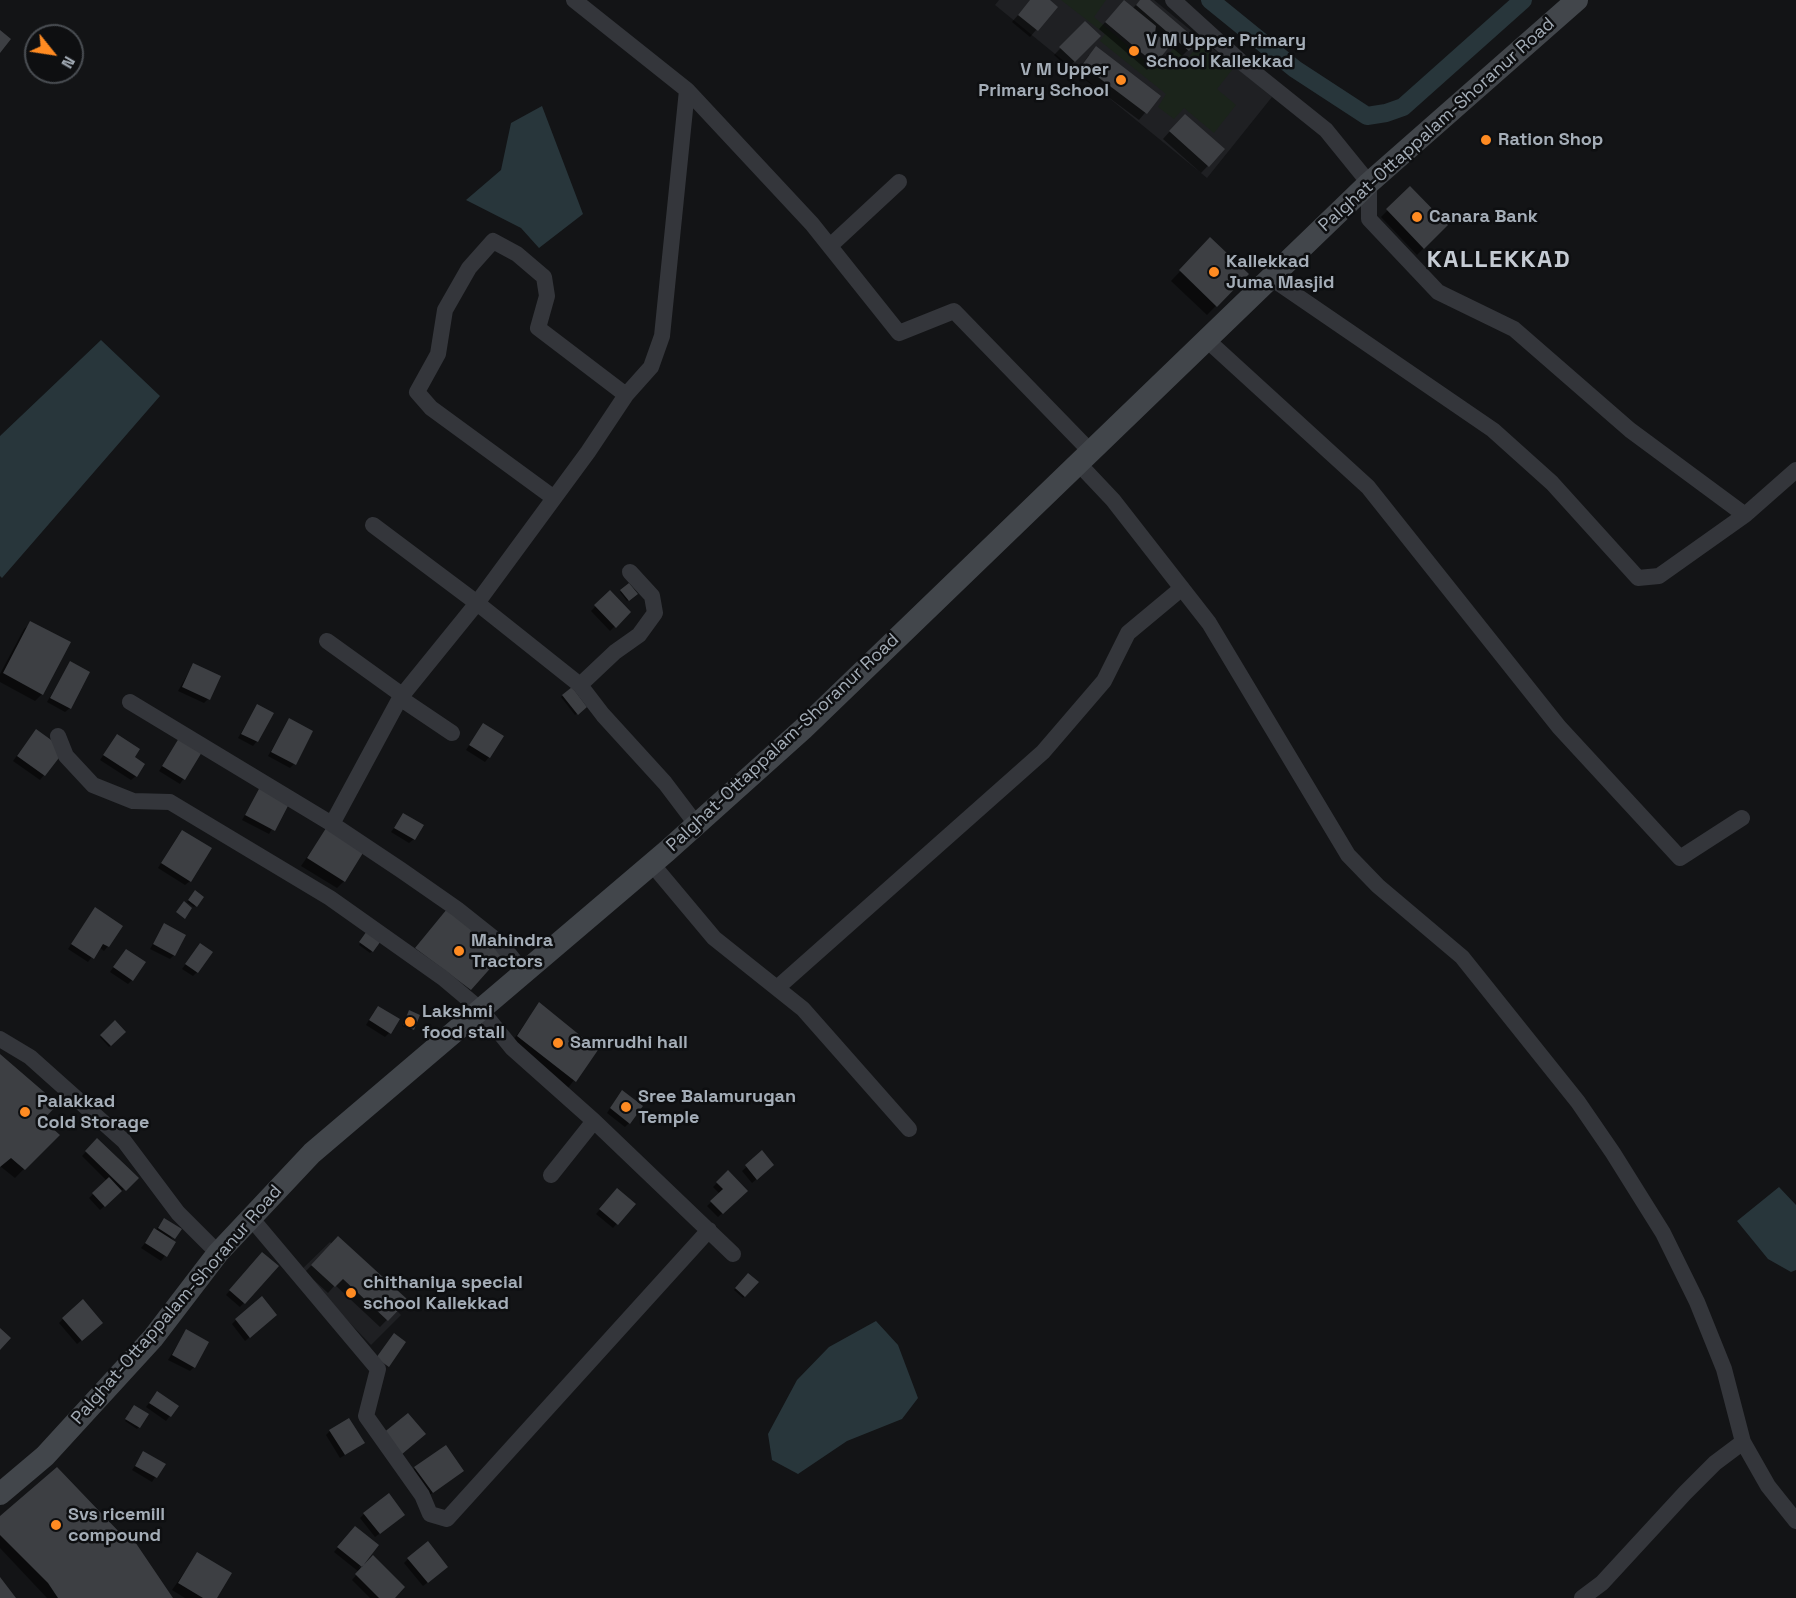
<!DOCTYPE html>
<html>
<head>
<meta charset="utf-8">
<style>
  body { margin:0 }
  #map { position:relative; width:1796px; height:1598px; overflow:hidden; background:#131416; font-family:"Space Grotesk",sans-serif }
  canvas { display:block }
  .north { position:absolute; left:24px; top:24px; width:60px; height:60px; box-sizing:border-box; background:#0e0f11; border:2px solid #4a4e53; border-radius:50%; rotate:120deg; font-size:16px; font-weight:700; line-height:24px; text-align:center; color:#a4adb7 }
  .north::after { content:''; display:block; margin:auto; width:21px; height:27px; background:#ff8b22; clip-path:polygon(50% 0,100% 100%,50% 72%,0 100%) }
</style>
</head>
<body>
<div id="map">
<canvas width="1796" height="1598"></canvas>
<div class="north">N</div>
</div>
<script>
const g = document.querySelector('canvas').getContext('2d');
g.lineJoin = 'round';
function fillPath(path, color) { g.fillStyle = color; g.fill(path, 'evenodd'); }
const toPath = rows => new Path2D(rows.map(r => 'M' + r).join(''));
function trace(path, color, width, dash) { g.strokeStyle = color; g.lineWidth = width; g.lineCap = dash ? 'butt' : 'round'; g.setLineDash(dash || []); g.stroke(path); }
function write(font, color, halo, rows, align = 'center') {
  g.font = font + ' "Space Grotesk",sans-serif'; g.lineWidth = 5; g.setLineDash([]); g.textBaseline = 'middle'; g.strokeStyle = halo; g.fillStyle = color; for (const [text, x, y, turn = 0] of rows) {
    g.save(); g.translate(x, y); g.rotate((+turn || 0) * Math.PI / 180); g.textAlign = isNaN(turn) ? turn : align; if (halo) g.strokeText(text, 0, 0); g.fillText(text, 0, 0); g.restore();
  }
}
const built = toPath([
  [999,0,1154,0,1272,97,1207,178,995,5],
  [330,1242,401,1315,371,1345,300,1271]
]);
const green = toPath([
  [1061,0,1106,0,1094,17,1155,69,1174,48,1187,59,1199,44,1232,70,1217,89,1236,105,1214,133,1184,108,1174,119,1158,107,1166,94,1100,41,1105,34]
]);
const water = toPath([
  [542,106,583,214,539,248,521,228,466,200,501,170,511,123],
  [101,340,160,396,2,578,0,576,0,436],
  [1779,1187,1796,1205,1796,1270,1791,1272,1768,1259,1737,1221],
  [876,1321,898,1345,918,1398,902,1419,847,1441,798,1474,772,1460,768,1434,797,1380,829,1347]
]);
const shadow = toPath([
  [1031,0,1047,0,1056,7,1030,37,1012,22],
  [1141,0,1148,0,1188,50,1182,56,1169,45,1147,70,1099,29,1118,8,1133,8],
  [1085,23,1099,36,1068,68,1054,55],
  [1089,55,1159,96,1139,120,1076,73],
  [1178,122,1223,150,1201,173,1163,139],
  [1410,188,1446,225,1417,255,1381,217],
  [1210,240,1247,274,1207,315,1171,281],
  [629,585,636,594,627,601,620,592],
  [610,592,629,612,610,631,591,611],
  [31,623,42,694,35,701,0,682,0,674,24,629],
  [70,663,70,708,65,712,47,702],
  [193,665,208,699,204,703,178,691],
  [571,689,585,707,575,715,561,697],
  [257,706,257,741,253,746,238,738],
  [289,720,294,764,290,768,268,756],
  [483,725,489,757,485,762,466,750],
  [32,735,63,750,40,780,13,761],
  [117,736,136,776,131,780,100,760],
  [179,740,200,753,180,784,159,771],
  [261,788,288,803,269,834,242,820],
  [404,815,414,839,409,843,391,832],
  [328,827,344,881,337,888,301,866],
  [178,836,190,881,185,885,158,868],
  [196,892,202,897,194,907,187,902],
  [91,914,108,946,104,951,99,947,88,962,68,949],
  [164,924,174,955,170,959,150,949],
  [368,932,372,951,370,953,359,945],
  [196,950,197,972,193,976,182,969],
  [122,955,132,980,128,984,110,972],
  [539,1004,596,1051,568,1088,511,1043],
  [374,1012,389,1033,385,1037,366,1025],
  [408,1013,412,1029,411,1030,402,1026],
  [114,1022,124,1032,109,1047,100,1037],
  [0,1056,41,1121,57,1135,15,1178,0,1166],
  [618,1096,629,1123,625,1127,607,1113],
  [97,1140,136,1178,100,1210,89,1198,107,1181,82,1156],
  [762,1153,768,1169,752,1183,742,1171],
  [728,1172,746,1191,718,1217,707,1206,720,1194,713,1187],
  [613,1195,633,1204,613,1228,596,1214],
  [163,1221,174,1243,161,1261,141,1248],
  [338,1238,406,1300,380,1327,335,1285,328,1293,305,1272],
  [258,1258,277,1266,240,1307,226,1295],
  [748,1275,757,1282,743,1298,734,1290],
  [63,1319,97,1327,77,1344,59,1323],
  [271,1319,245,1341,232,1324,236,1320],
  [186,1331,194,1367,190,1371,168,1360],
  [157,1393,177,1406,166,1421,146,1407],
  [133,1409,139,1427,137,1429,125,1421],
  [330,1431,358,1447,340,1458,326,1435],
  [144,1453,163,1465,152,1482,132,1470],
  [415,1468,458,1475,428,1496,411,1473],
  [364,1514,399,1519,375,1537,360,1518],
  [0,1518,172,1598,47,1598,0,1548],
  [351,1532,361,1564,359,1567,393,1598,370,1598,352,1580,359,1572,334,1552],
  [198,1553,215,1598,185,1598,172,1590],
  [408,1559,442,1571,423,1586,404,1563]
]);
const canal = toPath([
  [1210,0,1295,69,1367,116,1386,113,1403,107,1523,0]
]);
const building = toPath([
  [1030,0,1050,0,1058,7,1038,31,1018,15],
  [1124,0,1156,26,1155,33,1170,46,1155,64,1105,22],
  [1140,0,1150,0,1198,41,1189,51,1136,5],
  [1085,21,1101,36,1075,62,1059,47],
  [0,30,11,39,0,53],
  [1096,46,1161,96,1147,114,1082,65],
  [1185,114,1225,149,1209,167,1169,131],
  [1410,186,1448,225,1424,249,1386,209],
  [1210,237,1249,274,1217,307,1179,270],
  [629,583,638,594,629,601,620,590],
  [610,590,631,612,616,628,594,605],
  [30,621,71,642,43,695,3,673],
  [70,661,90,672,71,709,50,698],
  [193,663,221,676,210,700,182,687],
  [572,687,587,707,578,715,562,695],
  [257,704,274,713,258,742,241,734],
  [289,718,313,731,296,765,271,752],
  [483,723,504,736,490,758,469,745],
  [36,729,65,750,45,776,17,756],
  [117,734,140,749,135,757,145,764,137,777,103,755],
  [179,738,202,752,185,780,162,766],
  [260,787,290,802,275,831,245,815],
  [403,813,424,825,415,840,394,828],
  [328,825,366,848,345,882,307,858],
  [182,830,212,848,191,882,161,863],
  [195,890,204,897,197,907,188,900],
  [184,901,192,908,185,919,176,912],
  [95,907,123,926,109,947,103,944,94,959,71,944],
  [447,909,503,954,471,990,415,948],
  [164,923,186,935,175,956,153,944],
  [369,928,383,938,373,952,359,942],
  [200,943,213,952,198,973,185,964],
  [126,949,146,962,133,981,113,967],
  [539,1002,598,1050,576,1082,517,1036],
  [378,1006,400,1019,391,1034,369,1020],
  [409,1010,420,1015,414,1030,403,1025],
  [115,1020,126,1032,111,1046,100,1035],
  [0,1054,58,1104,43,1120,60,1135,25,1170,11,1158,0,1167],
  [622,1090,643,1106,630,1124,610,1108],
  [97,1138,139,1178,126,1191,85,1151],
  [762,1150,774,1165,757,1180,745,1165],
  [728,1170,748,1191,723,1214,710,1201,723,1189,716,1182],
  [109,1177,122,1191,105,1207,92,1193],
  [617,1188,636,1204,618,1225,599,1209],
  [164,1218,182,1229,175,1239,158,1228],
  [154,1228,176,1242,167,1257,145,1243],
  [338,1236,408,1300,388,1321,343,1279,335,1287,311,1265],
  [262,1252,279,1266,245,1304,229,1290],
  [748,1273,759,1282,745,1297,735,1288],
  [262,1296,277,1315,250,1338,235,1319],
  [83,1299,103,1323,82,1341,62,1318],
  [0,1328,11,1338,0,1350],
  [186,1329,209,1342,195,1368,172,1355],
  [394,1333,406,1342,389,1367,376,1358],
  [157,1391,179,1406,171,1417,149,1403],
  [134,1405,149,1414,140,1428,125,1419],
  [408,1413,426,1434,395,1460,377,1438],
  [349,1418,365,1443,345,1455,329,1430],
  [446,1445,464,1471,433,1493,414,1467],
  [143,1451,166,1464,157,1478,135,1466],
  [57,1467,123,1536,129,1533,173,1598,58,1598,48,1583,0,1535,0,1516],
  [389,1493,405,1515,380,1534,363,1513],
  [355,1526,379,1545,362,1567,337,1547],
  [428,1541,448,1567,428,1583,407,1558],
  [197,1552,232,1573,217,1598,203,1598,178,1583],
  [373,1555,405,1587,395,1598,379,1598,355,1574],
  [0,1577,16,1598,0,1598]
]);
const street = toPath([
  [574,0,687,90,812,224,899,333,954,311,1091,452],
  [1173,0,1240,61,1326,130,1369,183,1369,219,1438,292,1514,329,1630,430,1745,515,1796,470],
  [830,246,899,182],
  [1271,278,1493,430,1552,483,1638,578,1659,576,1745,515],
  [1207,340,1368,487,1559,727,1680,858,1742,818],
  [1079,464,1113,500,1209,623,1348,855,1378,886,1462,957,1578,1102,1613,1153,1663,1233,1697,1302,1724,1369,1743,1442],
  [554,498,431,408,417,392,438,354,445,310,469,268,493,241,517,254,544,277,547,296,538,328,626,395],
  [373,525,477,603,588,452,626,395,651,367,662,336,687,90],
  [327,641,402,695],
  [580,685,615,652,639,635,655,613,652,596,630,572],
  [130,702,332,824,401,870,457,909,501,944,524,973],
  [452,733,400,698,477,603,580,685,603,715,665,783,696,824],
  [58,736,66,756,93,785,133,801,170,802,330,898,443,978,481,1010,512,1048,594,1121,733,1254],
  [332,824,400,698],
  [652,864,714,938,803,1009,909,1129],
  [777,988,1043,752,1104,681,1128,633,1182,588],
  [0,1039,30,1057,124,1141,178,1213,218,1253],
  [551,1175,594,1121],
  [251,1218,378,1369,366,1416,422,1495,430,1514,447,1519,709,1230],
  [1582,1598,1602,1583,1685,1493,1715,1463,1743,1442,1768,1486,1796,1521]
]);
const secondary = toPath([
  [0,1494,45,1456,153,1338,218,1253,312,1153,667,851,803,729,1369,183,1577,0]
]);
const markers = [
  [1134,51,6,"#ff8b22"],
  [1121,80,6,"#ff8b22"],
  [1486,140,6,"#ff8b22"],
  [1417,217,6,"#ff8b22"],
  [1214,272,6,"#ff8b22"],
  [459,951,6,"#ff8b22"],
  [410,1022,6,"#ff8b22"],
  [558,1043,6,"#ff8b22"],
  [626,1107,6,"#ff8b22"],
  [25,1112,6,"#ff8b22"],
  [351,1293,6,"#ff8b22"],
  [56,1525,6,"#ff8b22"]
];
const poiNames = [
  ["V M Upper Primary",1146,41],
  ["School Kallekkad",1146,62],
  ["V M Upper",1109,70,"right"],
  ["Primary School",1109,91,"right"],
  ["Ration Shop",1498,140],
  ["Canara Bank",1429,217],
  ["Kallekkad",1226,262],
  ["Juma Masjid",1226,283],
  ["Mahindra",471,941],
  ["Tractors",471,962],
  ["Lakshmi",422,1012],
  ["food stall",422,1033],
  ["Samrudhi hall",570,1043],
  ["Sree Balamurugan",638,1097],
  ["Temple",638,1118],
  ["Palakkad",37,1102],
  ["Cold Storage",37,1123],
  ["chithaniya special",363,1283],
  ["school Kallekkad",363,1304],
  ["Svs ricemill",68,1515],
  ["compound",68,1536]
];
const streetNames = [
  ["Palghat-Ottappalam-Shoranur Road",1437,125,-42],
  ["Palghat-Ottappalam-Shoranur Road",783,743,-43],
  ["Palghat-Ottappalam-Shoranur Road",177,1305,-49]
];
const districtNames = [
  ["KALLEKKAD",1499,260]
];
fillPath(built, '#1f2023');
fillPath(green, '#1b241b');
fillPath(water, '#28363b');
fillPath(shadow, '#0007');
trace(canal, '#28363b', 18);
fillPath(building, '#3d3f43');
trace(street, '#34363b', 16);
trace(secondary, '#42464b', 22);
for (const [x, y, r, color] of markers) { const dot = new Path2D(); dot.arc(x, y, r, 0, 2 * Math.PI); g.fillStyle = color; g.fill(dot); trace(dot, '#0e0f11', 2); }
write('bold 18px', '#a4adb7', '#0e0f11', poiNames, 'left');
write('18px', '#a4adb7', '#0e0f11', streetNames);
g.letterSpacing = '1.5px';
write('bold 24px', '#c5cbd3', '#0e0f11', districtNames);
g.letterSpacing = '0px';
</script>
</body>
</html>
